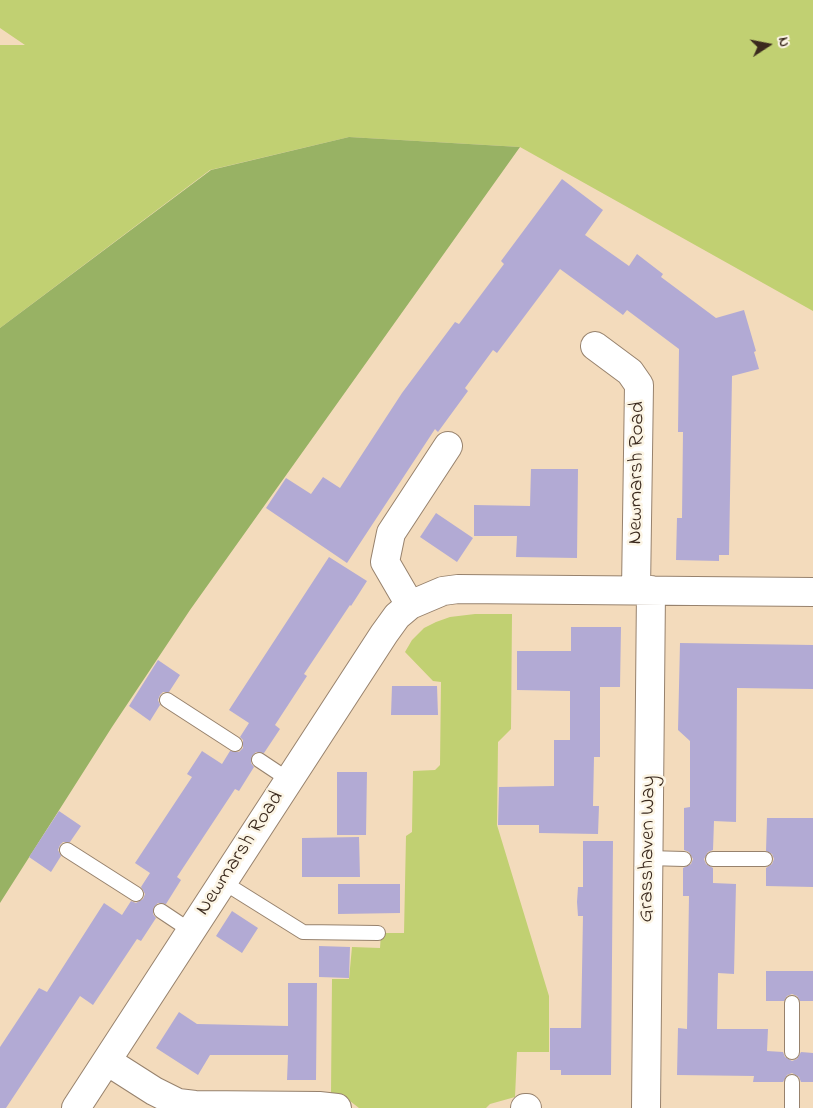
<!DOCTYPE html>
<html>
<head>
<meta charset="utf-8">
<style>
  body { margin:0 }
  #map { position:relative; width:813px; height:1108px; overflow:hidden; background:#f3dbbc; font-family:"Indie Flower",sans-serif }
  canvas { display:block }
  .north { position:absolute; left:743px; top:20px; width:50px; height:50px; -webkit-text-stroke:4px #fcf5e5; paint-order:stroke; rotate:79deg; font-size:14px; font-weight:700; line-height:20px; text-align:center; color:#3b2a1e }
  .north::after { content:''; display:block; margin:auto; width:18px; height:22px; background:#3b2a1e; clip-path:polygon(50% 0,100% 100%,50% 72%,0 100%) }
</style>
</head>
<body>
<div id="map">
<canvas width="813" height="1108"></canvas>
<div class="north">N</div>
</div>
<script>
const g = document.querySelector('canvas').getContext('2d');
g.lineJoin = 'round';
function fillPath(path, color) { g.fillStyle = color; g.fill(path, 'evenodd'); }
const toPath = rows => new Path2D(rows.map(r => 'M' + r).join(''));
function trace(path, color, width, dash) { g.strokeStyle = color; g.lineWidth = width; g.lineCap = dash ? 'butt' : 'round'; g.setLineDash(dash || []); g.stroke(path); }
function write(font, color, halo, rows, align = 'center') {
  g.font = font + ' "Indie Flower",sans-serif'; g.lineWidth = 5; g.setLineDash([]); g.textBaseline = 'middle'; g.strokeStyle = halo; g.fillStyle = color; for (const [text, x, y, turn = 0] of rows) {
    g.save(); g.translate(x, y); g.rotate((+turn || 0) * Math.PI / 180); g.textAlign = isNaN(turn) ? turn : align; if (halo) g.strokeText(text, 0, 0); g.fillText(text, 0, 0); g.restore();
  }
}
const green = toPath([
  [0,0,813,0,813,311,520,147,349,137,210,170,0,328,0,45,25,45,0,28],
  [475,614,512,614,511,729,498,742,497,825,549,996,549,1052,517,1052,515,1097,490,1104,486,1108,359,1108,346,1098,331,1094,332,979,349,979,352,947,380,948,381,933,404,933,406,836,412,832,413,771,435,770,440,765,441,682,433,681,405,652,412,640,424,628,436,622,450,617]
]);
const forest = toPath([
  [349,137,520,147,190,610,112,727,0,903,0,328,211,170]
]);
const building = toPath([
  [562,179,603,210,585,235,629,266,637,254,663,274,661,277,716,318,744,310,756,351,754,352,759,369,732,376,729,555,719,555,719,561,676,560,677,518,682,518,683,432,678,432,679,349,627,310,623,315,560,269,497,353,493,350,465,388,468,391,438,432,435,429,347,563,266,508,286,478,311,494,323,477,340,488,402,393,455,322,459,324,504,264,501,261],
  [531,469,578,469,577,558,516,557,517,536,474,536,474,505,530,506],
  [436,513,473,538,457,562,420,537],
  [329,557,367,581,351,606,350,605,304,674,307,676,275,725,280,729,264,753,256,752,252,756,251,763,254,767,239,791,235,789,177,877,181,880,166,904,158,903,154,907,153,914,156,918,141,941,137,939,93,1005,80,996,6,1108,0,1108,0,1047,39,988,47,992,104,903,122,915,131,901,136,903,143,899,145,894,141,887,150,873,135,863,192,777,187,774,202,751,222,764,230,751,239,752,243,748,243,740,240,737,249,723,229,710],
  [571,627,621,627,620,687,600,687,600,757,594,757,593,806,599,806,598,834,539,833,539,825,498,825,499,787,554,786,554,740,570,740,570,691,517,690,517,651,571,651],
  [680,643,813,645,813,689,737,688,736,822,714,821,713,850,708,852,704,859,706,864,713,868,713,883,736,884,734,974,718,973,717,1029,768,1029,767,1051,783,1052,785,1057,792,1061,797,1059,801,1052,813,1053,813,1082,801,1082,799,1077,792,1073,787,1075,783,1082,753,1082,754,1076,677,1075,678,1028,687,1029,689,896,683,896,683,868,691,864,693,859,689,852,684,850,684,808,690,807,690,741,678,730],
  [158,660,180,675,169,692,163,692,160,695,158,700,160,705,150,721,129,706],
  [392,686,437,686,438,715,391,715],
  [337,772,367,772,366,835,337,835],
  [59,811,81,826,70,842,63,842,60,845,58,850,61,856,51,872,29,857],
  [767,818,813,818,813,887,766,886,766,868,772,864,774,859,772,854,766,851],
  [359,837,360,877,302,877,302,838],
  [583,841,613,841,611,1075,561,1075,561,1070,550,1070,550,1028,581,1028,583,916,578,916,577,902,578,887,583,887],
  [338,884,400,884,400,913,338,914],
  [232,911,258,928,242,953,216,936],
  [319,946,350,947,349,978,319,977],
  [766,971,813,971,813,1001,800,1001,797,996,792,994,787,996,784,1001,766,1001],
  [288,983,317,983,316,1080,287,1080,288,1055,210,1055,198,1075,156,1048,179,1012,197,1024,288,1026]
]);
const lane = toPath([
  [167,700,235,744],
  [259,760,289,780],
  [67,850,136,894],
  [648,858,684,859],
  [713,859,765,859],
  [223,882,303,932,378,933],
  [161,911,191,931],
  [792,1052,792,1003],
  [792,1082,792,1108]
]);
const street = toPath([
  [595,346,630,372,639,385,636,590],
  [410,605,385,562,391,533,448,446],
  [107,1061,154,1091,178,1103,195,1105,319,1106,337,1108],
  [76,1108,384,634,397,616,410,605,443,591,458,589,813,592],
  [525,1108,527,1108],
  [646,1108,651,590]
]);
const streetNames = [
  ["Newmarsh Road",638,473,-89],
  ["Grasshaven Way",649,849,-89],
  ["Newmarsh Road",241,854,-57]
];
fillPath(green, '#c1d072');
fillPath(forest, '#98b264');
fillPath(building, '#b2aad4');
trace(lane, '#97826d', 16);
trace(street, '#97826d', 30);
trace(lane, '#fff', 14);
trace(street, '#fff', 28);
write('21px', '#3b2a1e', '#fcf5e5', streetNames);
</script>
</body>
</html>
